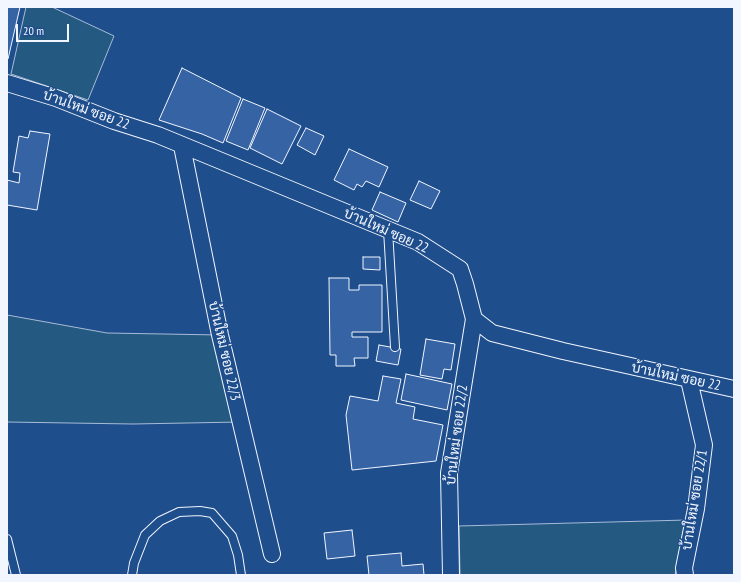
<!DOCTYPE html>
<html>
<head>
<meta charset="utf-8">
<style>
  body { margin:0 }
  #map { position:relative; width:741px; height:582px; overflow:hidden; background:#1f4e8c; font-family:"PT Sans Narrow",sans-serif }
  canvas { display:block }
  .frame { position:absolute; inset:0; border:8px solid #f2f6ff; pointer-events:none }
  .scale { position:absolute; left:16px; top:24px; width:53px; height:18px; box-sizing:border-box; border:2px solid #f2f6ff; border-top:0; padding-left:5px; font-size:12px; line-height:14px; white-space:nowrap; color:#f2f6ff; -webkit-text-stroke:3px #1f4e8c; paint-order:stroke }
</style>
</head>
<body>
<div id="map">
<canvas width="741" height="582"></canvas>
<div class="frame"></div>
<div class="scale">20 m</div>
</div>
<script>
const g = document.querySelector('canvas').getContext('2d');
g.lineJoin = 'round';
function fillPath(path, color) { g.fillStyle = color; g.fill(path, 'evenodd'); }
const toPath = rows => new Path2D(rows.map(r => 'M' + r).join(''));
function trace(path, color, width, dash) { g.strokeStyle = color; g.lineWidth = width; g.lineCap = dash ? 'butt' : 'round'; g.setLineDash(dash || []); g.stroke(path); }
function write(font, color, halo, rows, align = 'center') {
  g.font = font + ' "PT Sans Narrow",Sarabun,sans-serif'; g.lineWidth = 3; g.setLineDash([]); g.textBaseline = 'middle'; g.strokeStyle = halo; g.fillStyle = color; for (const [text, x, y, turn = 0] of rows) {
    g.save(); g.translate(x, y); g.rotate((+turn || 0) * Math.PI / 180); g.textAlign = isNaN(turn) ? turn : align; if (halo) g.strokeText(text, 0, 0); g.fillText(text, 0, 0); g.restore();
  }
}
const green = toPath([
  [26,7,52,7,114,36,88,100,11,74,26,7],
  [7,315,107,333,220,335,240,422,133,424,7,422,7,315],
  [687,520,675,575,460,575,459,526,687,520]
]);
const building = toPath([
  [7,7,20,7,8,59,7,59,7,7],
  [182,68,241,98,223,143,202,134,159,120,182,68],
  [243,99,265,108,248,150,226,141,243,99],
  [267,109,301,126,282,164,250,148,267,109],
  [306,128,324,136,315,155,297,145,306,128],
  [30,131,50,134,37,210,7,205,7,180,19,183,20,173,13,172,19,136,28,138,30,131],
  [349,149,388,167,379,187,366,181,362,187,357,184,354,190,334,180,349,149],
  [419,181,440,191,431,209,410,200,419,181],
  [380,192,406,203,398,222,372,210,380,192],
  [363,257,380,257,380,270,363,269,363,257],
  [329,278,349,278,349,290,359,290,359,285,382,285,382,332,352,332,352,337,368,337,368,358,354,358,355,366,336,366,336,355,330,355,329,278],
  [426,339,455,344,451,370,444,369,442,379,420,375,426,339],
  [379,345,401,349,398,365,376,361,379,345],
  [406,374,452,384,447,410,401,400,406,374],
  [383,376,401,379,396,403,415,407,413,419,443,425,436,461,352,470,346,415,350,396,378,401,383,376],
  [352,530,355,556,327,559,324,533,352,530],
  [401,553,402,566,423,564,424,575,369,575,367,556,401,553]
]);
const service = toPath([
  [388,230,395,347],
  [7,539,16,575],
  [132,575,134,563,145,535,160,521,179,512,200,511,212,513,232,536,238,555,241,575]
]);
const minor = toPath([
  [7,83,56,98,114,121,158,135,418,242,460,269,465,284,474,319,492,333,563,351,734,389],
  [182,146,220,335,272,554],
  [451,575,449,473,474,319],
  [685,575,684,568,696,509,704,445,689,380]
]);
const streetNames = [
  ["บ้านใหม่ ซอย 22",86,110,20],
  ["บ้านใหม่ ซอย 22",386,231,24],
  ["บ้านใหม่ ซอย 22/3",224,351,77],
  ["บ้านใหม่ ซอย 22",676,377,12],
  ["บ้านใหม่ ซอย 22/2",457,435,-83],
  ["บ้านใหม่ ซอย 22/1",695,500,-81]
];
fillPath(green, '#245a82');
trace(green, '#a8bbd7', 1);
fillPath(building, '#3563a3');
trace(building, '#f2f6ff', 1);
trace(service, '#f2f6ff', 10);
trace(minor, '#f2f6ff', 18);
trace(service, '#1f4e8c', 8);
trace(minor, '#1f4e8c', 16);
write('14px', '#f2f6ff', '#1f4e8c', streetNames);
</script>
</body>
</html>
